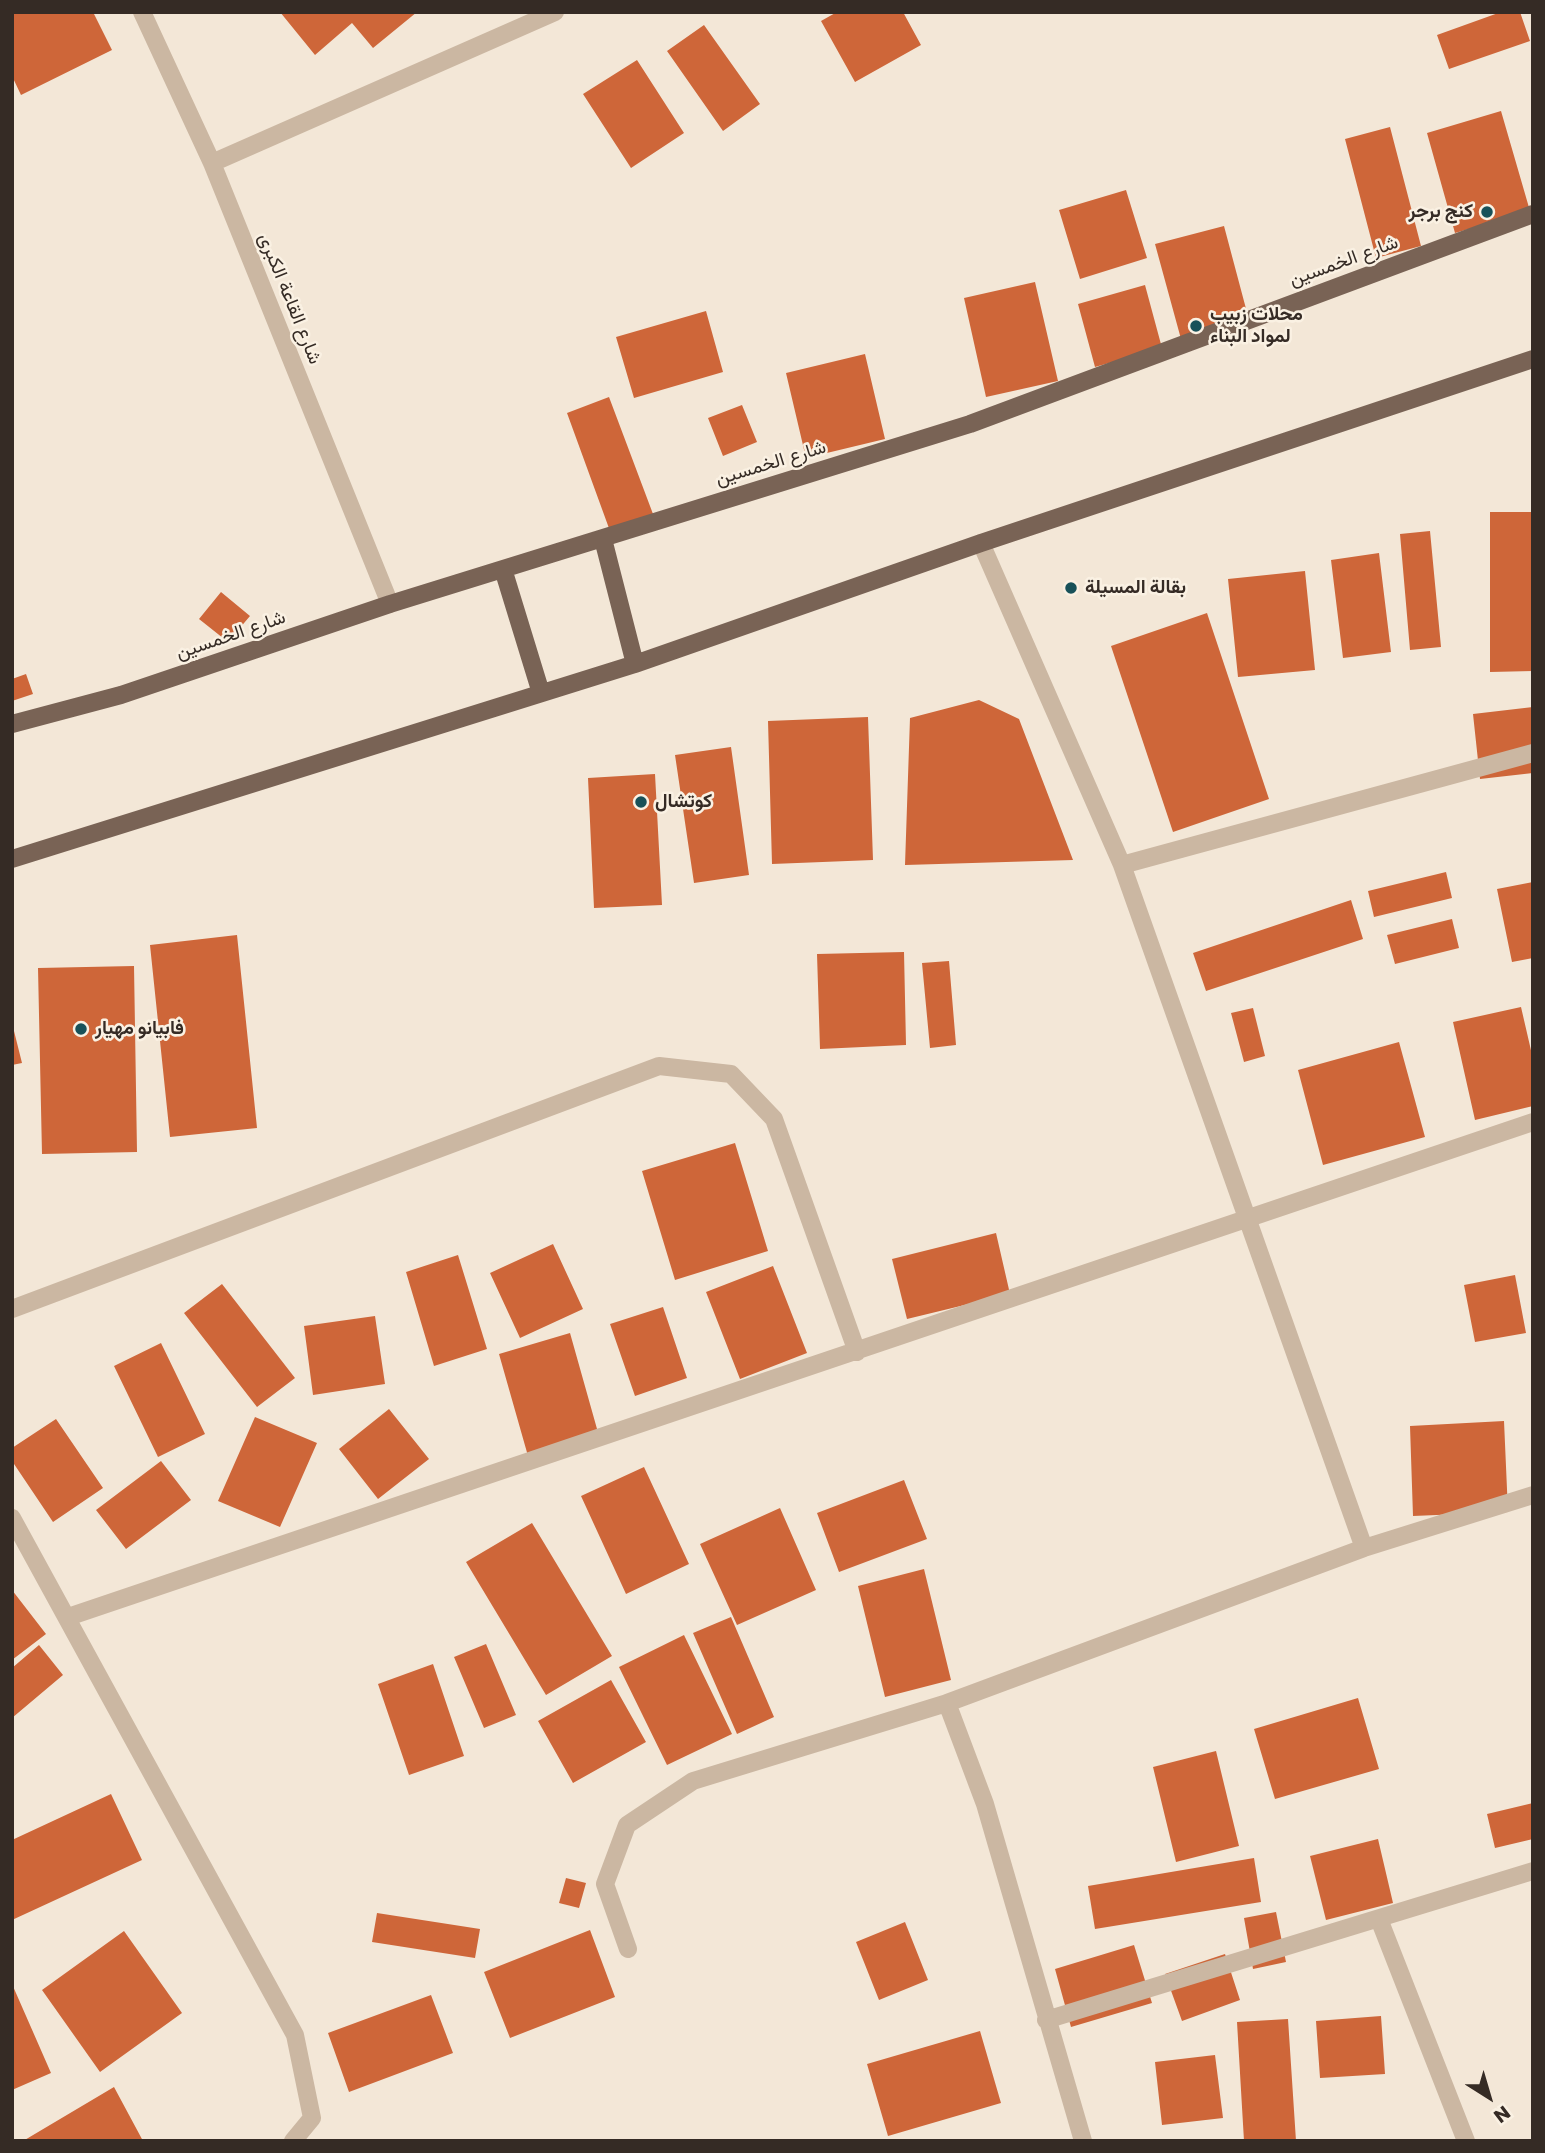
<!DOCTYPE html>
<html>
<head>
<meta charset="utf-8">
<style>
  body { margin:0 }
  #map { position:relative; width:1545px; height:2153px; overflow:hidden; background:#f3e7d7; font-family:Poppins,sans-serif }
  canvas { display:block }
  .frame { position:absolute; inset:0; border:14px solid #352b25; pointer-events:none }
  .north { position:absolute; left:1454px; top:2062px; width:70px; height:70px; -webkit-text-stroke:5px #faf1e3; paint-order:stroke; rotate:143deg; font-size:19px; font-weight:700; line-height:28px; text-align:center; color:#352b25 }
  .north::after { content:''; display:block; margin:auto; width:24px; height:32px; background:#352b25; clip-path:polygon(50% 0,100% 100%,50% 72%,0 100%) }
</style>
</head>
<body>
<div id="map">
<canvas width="1545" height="2153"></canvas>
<div class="frame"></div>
<div class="north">N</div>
</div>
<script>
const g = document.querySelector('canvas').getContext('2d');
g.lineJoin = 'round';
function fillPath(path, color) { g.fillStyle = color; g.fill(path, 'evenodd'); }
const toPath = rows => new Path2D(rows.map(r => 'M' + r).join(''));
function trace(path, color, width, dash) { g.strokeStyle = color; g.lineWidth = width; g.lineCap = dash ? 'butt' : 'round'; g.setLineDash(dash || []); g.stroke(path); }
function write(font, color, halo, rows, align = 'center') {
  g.font = font + ' Poppins,Vazirmatn,sans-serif'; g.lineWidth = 5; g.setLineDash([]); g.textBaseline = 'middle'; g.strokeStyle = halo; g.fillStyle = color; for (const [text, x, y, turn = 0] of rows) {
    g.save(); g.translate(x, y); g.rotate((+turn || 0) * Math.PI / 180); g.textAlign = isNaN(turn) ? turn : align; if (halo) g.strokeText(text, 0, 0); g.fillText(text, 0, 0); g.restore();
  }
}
const building = toPath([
  [12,12,93,12,112,50,21,95,12,76],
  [280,12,417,12,373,48,352,23,315,55],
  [837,12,903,12,921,45,855,82,821,21],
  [1501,12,1520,12,1530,41,1449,69,1437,35],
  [704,25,760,104,723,131,667,51],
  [637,60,684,133,631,168,583,94],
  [1501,111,1530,211,1455,233,1427,133],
  [1390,127,1421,246,1376,258,1345,139],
  [1126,190,1147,258,1080,279,1059,210],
  [1224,226,1249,320,1181,339,1155,244],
  [1035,282,1058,381,986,397,964,298],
  [1145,285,1162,348,1095,367,1078,304],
  [706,311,723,372,634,398,616,337],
  [865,354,885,439,806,458,786,373],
  [609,397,653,514,610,531,567,413],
  [742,405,757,442,723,456,708,418],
  [1490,512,1533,512,1533,671,1490,672],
  [1430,531,1441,647,1410,650,1400,534],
  [1379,553,1391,652,1343,658,1331,560],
  [1305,571,1315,670,1238,677,1228,579],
  [221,592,250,616,228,642,199,619],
  [1207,613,1269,799,1173,832,1111,646],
  [26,674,33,694,12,701,12,679],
  [979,700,1019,719,1073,860,905,865,910,718],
  [1533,707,1533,773,1480,779,1473,714],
  [868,717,873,860,772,864,768,721],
  [731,747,749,875,694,883,675,755],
  [655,774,662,905,594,908,588,778],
  [1446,872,1452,898,1374,917,1368,891],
  [1533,882,1533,958,1512,962,1497,889],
  [1351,900,1363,939,1206,991,1193,953],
  [1452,919,1459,948,1395,964,1387,935],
  [237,935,257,1128,170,1137,150,945],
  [904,952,906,1045,820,1049,817,954],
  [949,961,956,1045,930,1048,922,963],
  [134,966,137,1152,42,1154,38,968],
  [1521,1007,1533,1059,1533,1106,1475,1120,1453,1022],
  [1253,1008,1265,1056,1244,1062,1231,1013],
  [12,1023,22,1063,12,1065],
  [1399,1042,1425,1137,1323,1165,1298,1070],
  [735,1143,768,1251,675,1280,642,1171],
  [996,1233,1010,1294,907,1319,892,1259],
  [553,1244,583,1309,520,1338,490,1273],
  [458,1255,487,1349,434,1366,406,1272],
  [773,1266,807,1353,740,1379,706,1292],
  [1515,1275,1526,1333,1475,1342,1464,1285],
  [222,1284,295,1378,257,1407,184,1313],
  [663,1307,687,1378,635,1396,610,1324],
  [375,1316,385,1384,313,1395,304,1326],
  [570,1333,599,1436,528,1456,499,1354],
  [161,1343,205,1434,158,1457,114,1366],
  [389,1409,429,1459,378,1499,339,1449],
  [255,1417,317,1443,280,1527,218,1501],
  [56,1419,103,1488,53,1522,12,1461,12,1448],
  [1504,1421,1508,1512,1413,1516,1410,1426],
  [161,1461,191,1500,126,1549,96,1510],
  [644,1467,689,1564,626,1594,581,1496],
  [904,1480,927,1539,839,1572,817,1513],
  [780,1508,816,1590,737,1625,700,1544],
  [532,1523,612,1656,546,1695,466,1562],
  [924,1569,951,1680,885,1697,858,1586],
  [12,1590,46,1634,12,1660],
  [731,1617,774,1717,737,1734,693,1633],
  [684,1635,732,1734,667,1765,619,1667],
  [486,1644,516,1715,484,1728,454,1657],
  [39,1645,63,1675,12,1718,12,1668],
  [433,1664,464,1756,409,1775,378,1684],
  [611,1680,646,1742,573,1783,538,1721],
  [1358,1698,1379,1769,1275,1799,1254,1729],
  [1216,1751,1239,1846,1176,1862,1153,1767],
  [111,1794,142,1860,12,1920,12,1840],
  [1533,1803,1533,1839,1495,1848,1487,1814],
  [1378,1839,1393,1903,1326,1920,1310,1856],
  [1254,1858,1261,1902,1095,1929,1088,1886],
  [566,1878,586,1883,579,1908,559,1903],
  [1276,1912,1286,1962,1253,1969,1244,1918],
  [377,1913,480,1929,475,1958,372,1942],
  [905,1922,928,1980,879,2000,856,1942],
  [590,1930,615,1997,510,2038,484,1972],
  [124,1931,182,2013,100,2072,42,1990],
  [1134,1945,1152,2003,1071,2027,1055,1969],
  [1225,1954,1240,2000,1182,2021,1165,1974],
  [12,1984,51,2073,12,2090],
  [431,1995,453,2053,349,2092,328,2033],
  [1381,2016,1385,2074,1320,2078,1316,2021],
  [1288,2019,1296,2141,1244,2141,1237,2022],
  [980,2031,1001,2103,888,2136,867,2064],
  [1215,2055,1223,2118,1162,2125,1155,2062],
  [114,2087,143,2141,23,2141]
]);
const street = toPath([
  [142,12,212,163,390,604],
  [212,163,555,12],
  [981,543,1122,865,1364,1548],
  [1122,865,1533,753],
  [12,1309,659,1066,731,1074,774,1119,857,1352],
  [12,1518,295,2035,312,2118,293,2141],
  [68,1617,1533,1122],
  [947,1703,985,1804,1083,2141],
  [1379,1919,1466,2141],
  [628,1949,605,1884,627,1825,693,1781,947,1703,1364,1548,1533,1495],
  [1046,2020,1533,1871]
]);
const primary = toPath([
  [603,539,635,664],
  [503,569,541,693],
  [12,724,121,695,390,604,970,424,1533,214],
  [12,859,635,664,981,543,1533,359]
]);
const markers = [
  [1487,212,7,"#185159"],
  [1196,326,7,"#185159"],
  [1071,588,7,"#185159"],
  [641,802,7,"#185159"],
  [81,1029,7,"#185159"]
];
const poiNames = [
  ["كنج برجر",1473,212,"right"],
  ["محلات زبيب",1210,315],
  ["لمواد البناء",1210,337],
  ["بقالة المسيلة",1085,588],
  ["كوتشال",655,802],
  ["فابيانو مهيار",95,1029]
];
const streetNames = [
  ["شارع الخمسين",1344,262,-20],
  ["شارع القاعة الكبرى",289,299,68],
  ["شارع الخمسين",771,464,-17],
  ["شارع الخمسين",231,636,-19]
];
fillPath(building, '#ce6639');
trace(street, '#cbb7a2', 18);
trace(primary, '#796355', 18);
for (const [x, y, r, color] of markers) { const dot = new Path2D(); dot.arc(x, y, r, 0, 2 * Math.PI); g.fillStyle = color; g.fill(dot); trace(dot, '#faf1e3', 2.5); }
write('bold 19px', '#352b25', '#faf1e3', poiNames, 'left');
write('19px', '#352b25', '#faf1e3', streetNames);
</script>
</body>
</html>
